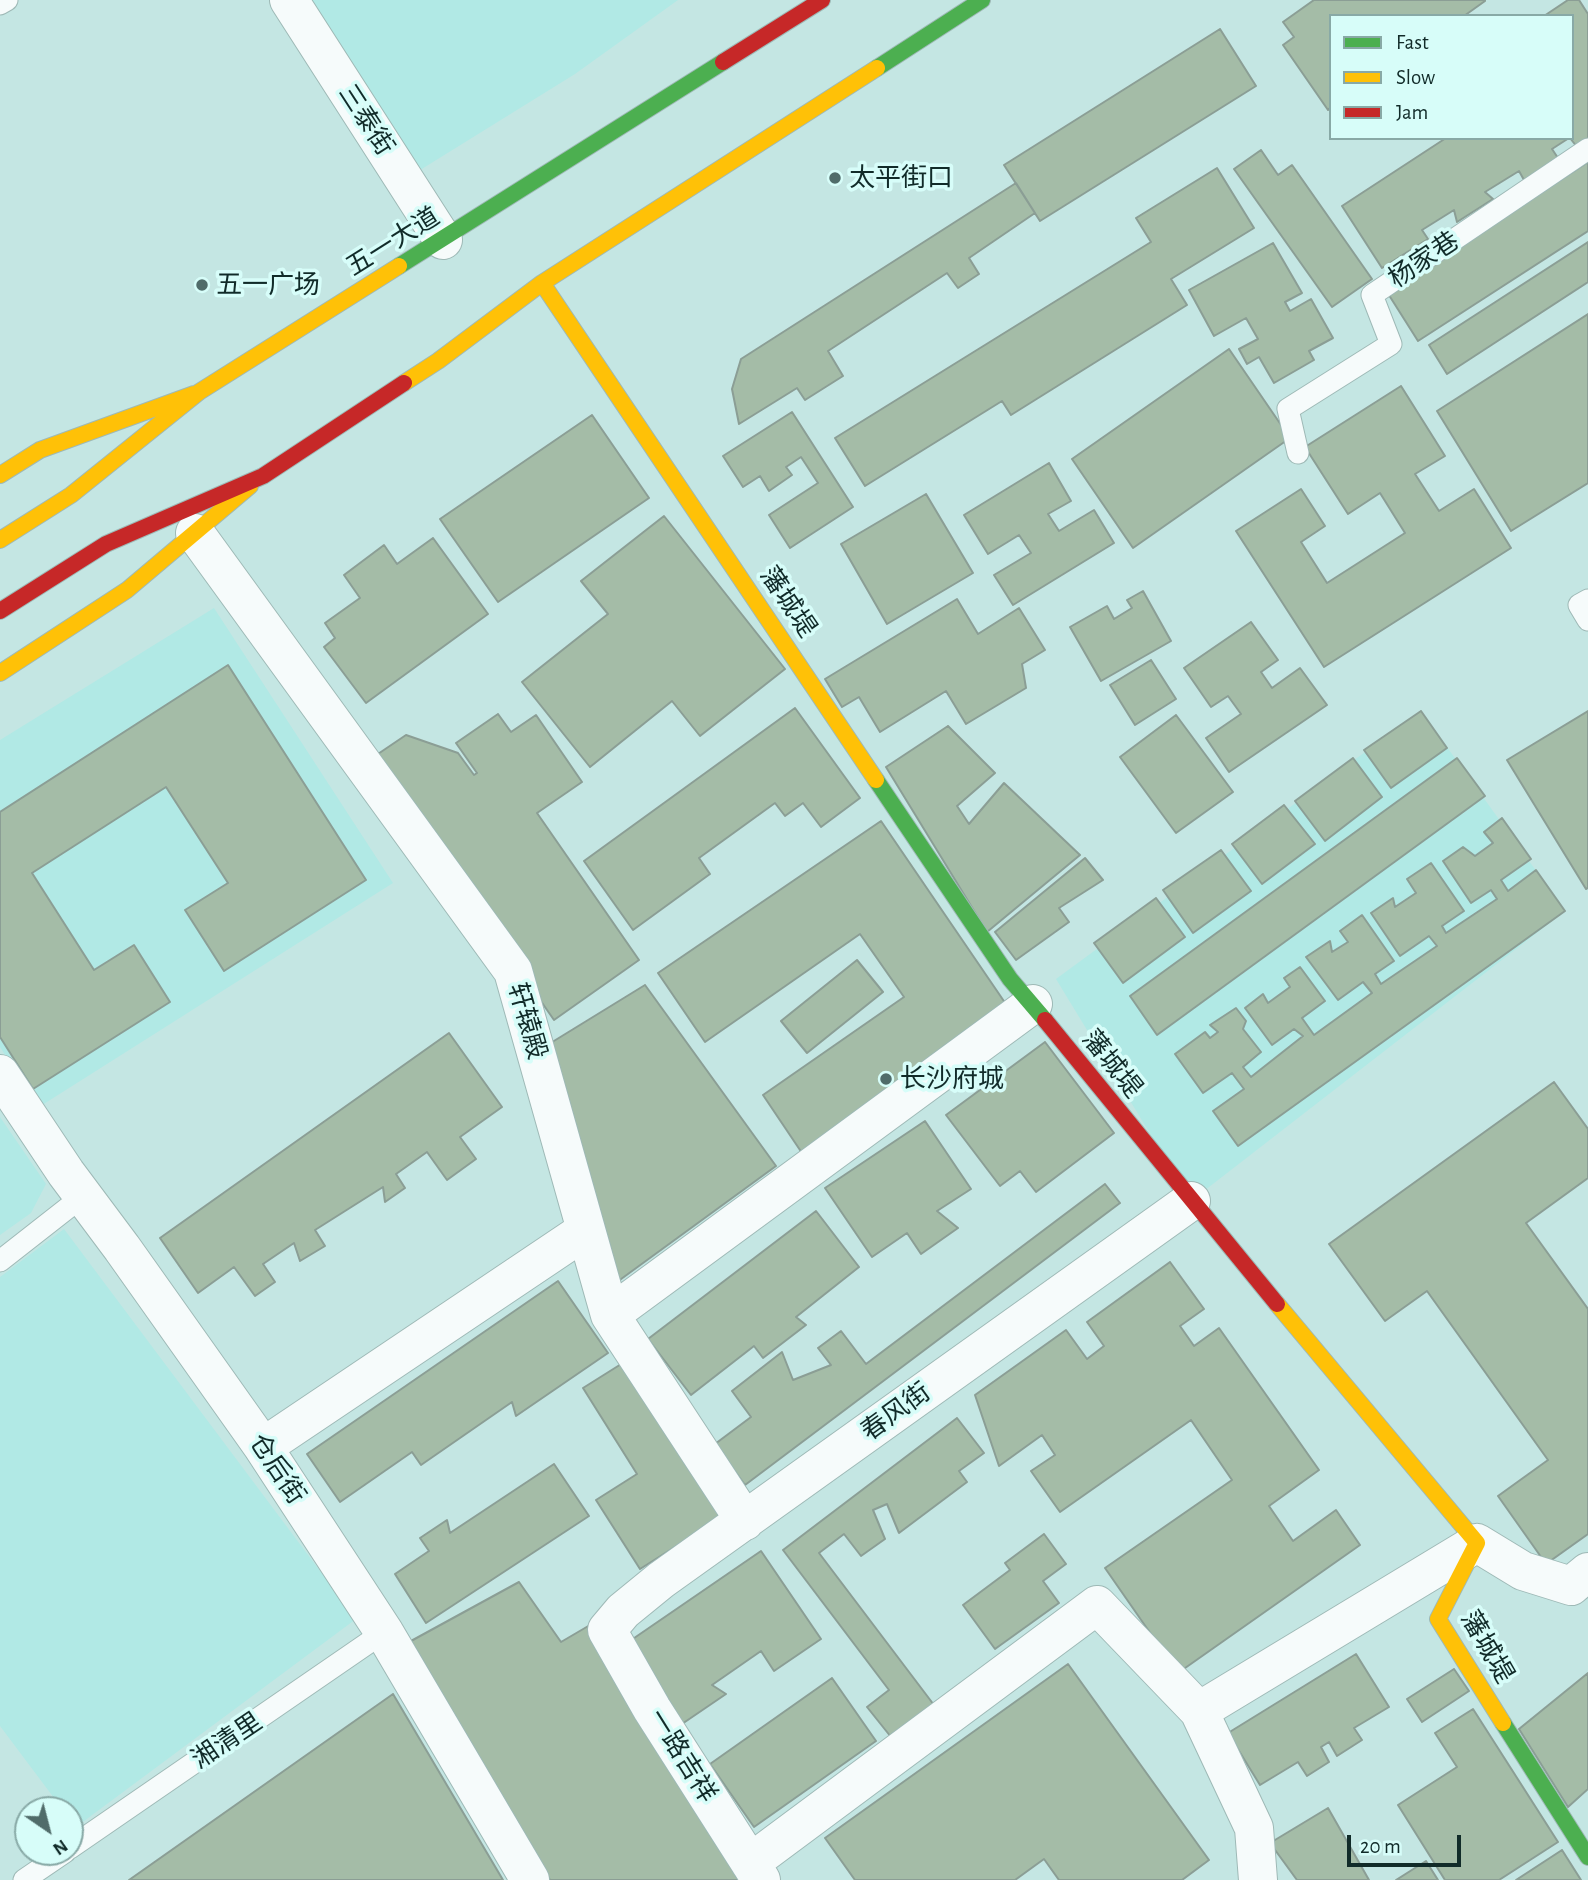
<!DOCTYPE html>
<html>
<head>
<meta charset="utf-8">
<style>
  body { margin:0 }
  #map { position:relative; width:1588px; height:1880px; overflow:hidden; background:#c4e6e3; font-family:"Alegreya Sans",sans-serif }
  canvas { display:block }
  .legend { position:absolute; left:1329px; top:14px; width:245px; height:126px; box-sizing:border-box; background:#d7fdf9; border:2px solid #88a9a6; margin:0; padding:9px 12px; list-style:none; font-size:21px; color:#112b29 }
  .legend li { display:flex; align-items:center; gap:14px; height:35px }
  .legend b { width:35px; border:2px solid #88a9a6 }
  .north { position:absolute; left:14px; top:1796px; width:70px; height:70px; box-sizing:border-box; background:#d7fdf9; border:2px solid #88a9a6; border-radius:50%; rotate:145deg; font-size:19px; font-weight:700; line-height:28px; text-align:center; color:#112b29 }
  .north::after { content:''; display:block; margin:auto; width:24px; height:32px; background:#506c6a; clip-path:polygon(50% 0,100% 100%,50% 72%,0 100%) }
  .scale { position:absolute; left:1347px; top:1835px; width:114px; height:32px; box-sizing:border-box; border:4px solid #112b29; border-top:0; padding-left:9px; font-size:21px; line-height:24px; white-space:nowrap; color:#112b29; -webkit-text-stroke:5px #d7fdf9; paint-order:stroke }
</style>
</head>
<body>
<div id="map">
<canvas width="1588" height="1880"></canvas>
<ul class="legend">
<li><b style="height:9px;background:#4caf50"></b>Fast</li>
<li><b style="height:9px;background:#ffc107"></b>Slow</li>
<li><b style="height:9px;background:#c62828"></b>Jam</li>
</ul>
<div class="north">N</div>
<div class="scale">20 m</div>
</div>
<script>
const g = document.querySelector('canvas').getContext('2d');
g.lineJoin = 'round';
function fillPath(path, color) { g.fillStyle = color; g.fill(path, 'evenodd'); }
const toPath = rows => new Path2D(rows.map(r => 'M' + r).join(''));
function trace(path, color, width, dash) { g.strokeStyle = color; g.lineWidth = width; g.lineCap = dash ? 'butt' : 'round'; g.setLineDash(dash || []); g.stroke(path); }
function write(font, color, halo, rows, align = 'center') {
  g.font = font + ' "Alegreya Sans","Noto Sans SC",sans-serif'; g.lineWidth = 7; g.setLineDash([]); g.textBaseline = 'middle'; g.strokeStyle = halo; g.fillStyle = color; for (const [text, x, y, turn = 0] of rows) {
    g.save(); g.translate(x, y); g.rotate((+turn || 0) * Math.PI / 180); g.textAlign = isNaN(turn) ? turn : align; if (halo) g.strokeText(text, 0, 0); g.fillText(text, 0, 0); g.restore();
  }
}
const built = toPath([
  [289,0,678,0,575,74,404,180],
  [214,608,393,883,39,1107,0,1047,0,740],
  [1421,711,1565,911,1191,1201,1056,979],
  [0,1117,46,1184,31,1213,0,1235],
  [64,1229,356,1619,76,1827,70,1819,70,1810,63,1810,0,1726,0,1277]
]);
const building = toPath([
  [1314,0,1485,0,1485,1,1464,16,1331,16,1331,107,1328,110,1283,45,1294,37,1283,22,1314,0],
  [1568,0,1579,0,1588,14,1588,138,1577,147,1570,138,1572,138,1572,16,1544,16,1568,0],
  [1220,29,1256,86,1040,221,1004,165,1220,29],
  [1446,138,1569,138,1552,149,1558,158,1524,180,1519,171,1485,192,1493,199,1457,222,1454,210,1422,230,1428,239,1382,268,1342,206,1446,138],
  [1261,150,1278,175,1292,165,1372,279,1332,307,1234,169,1261,150],
  [1588,162,1588,231,1418,341,1387,292,1588,162],
  [1217,168,1254,228,1171,279,1187,305,1011,415,1002,401,865,486,835,438,1151,242,1136,218,1217,168],
  [1016,183,1035,213,969,258,979,274,958,288,947,273,828,351,843,376,805,400,797,388,739,424,732,389,741,359,1016,183],
  [1588,242,1588,282,1447,374,1429,345,1588,242],
  [1273,243,1302,293,1285,302,1290,311,1311,299,1333,338,1309,351,1314,360,1274,383,1259,357,1247,364,1239,349,1258,339,1246,318,1214,336,1189,290,1273,243],
  [1588,314,1588,483,1511,531,1437,411,1588,314],
  [1229,349,1290,438,1133,548,1072,459,1229,349],
  [1401,386,1445,456,1415,474,1439,511,1474,489,1511,548,1324,667,1236,531,1301,489,1325,526,1301,542,1327,583,1405,533,1380,493,1348,514,1305,447,1401,386],
  [792,412,853,507,790,548,769,515,818,483,801,457,786,467,792,475,769,491,760,476,743,487,723,456,792,412],
  [592,415,649,498,498,602,440,519,592,415],
  [1049,463,1071,501,1048,514,1059,531,1094,510,1114,543,1013,605,994,575,1031,553,1019,535,988,554,964,515,1049,463],
  [926,494,973,573,887,624,841,544,926,494],
  [664,516,785,669,700,736,672,701,590,767,522,682,608,614,581,581,664,516],
  [433,538,488,614,366,703,324,647,335,638,325,623,360,598,344,575,384,545,397,564,433,538],
  [1143,591,1171,641,1101,681,1070,627,1107,606,1114,619,1132,608,1127,600,1143,591],
  [957,599,978,634,1019,608,1045,650,1022,664,1026,688,966,724,946,691,880,732,859,697,842,707,825,679,957,599],
  [1251,622,1278,660,1261,672,1272,688,1300,668,1327,705,1229,772,1206,738,1241,714,1228,696,1211,707,1184,668,1251,622],
  [1151,660,1176,699,1135,725,1110,685,1151,660],
  [228,665,366,880,224,971,185,910,228,883,166,787,32,873,94,970,134,945,170,1002,33,1089,0,1037,0,812,228,665],
  [795,708,860,798,821,827,803,803,785,816,775,803,699,858,710,874,633,930,584,861,795,708],
  [1421,711,1447,748,1391,788,1364,750,1421,711],
  [1588,711,1588,888,1586,889,1507,760,1588,711],
  [498,714,511,732,536,715,582,782,537,813,639,960,554,1020,372,758,406,735,458,753,474,775,477,773,456,743,498,714],
  [1176,715,1233,792,1176,833,1120,757,1176,715],
  [948,726,995,773,957,806,969,824,1004,783,1080,855,987,932,886,767,948,726],
  [1353,758,1382,797,1325,841,1295,801,1353,758],
  [1457,758,1485,796,1157,1035,1130,996,1457,758],
  [1284,805,1315,844,1262,884,1232,844,1284,805],
  [1502,818,1531,859,1501,880,1508,891,1536,870,1565,911,1238,1146,1213,1111,1244,1089,1232,1073,1203,1093,1175,1054,1205,1032,1210,1038,1218,1032,1210,1025,1236,1008,1246,1021,1243,1029,1261,1052,1243,1067,1251,1077,1303,1036,1294,1029,1272,1045,1245,1008,1263,994,1268,1003,1290,987,1284,978,1300,967,1325,1001,1302,1018,1314,1035,1372,993,1363,982,1338,1000,1306,957,1330,941,1332,952,1348,942,1340,931,1362,915,1394,961,1375,974,1381,984,1437,946,1429,936,1400,956,1371,913,1393,898,1395,907,1416,893,1407,879,1431,863,1464,911,1442,926,1446,933,1497,899,1491,890,1471,903,1443,861,1463,847,1475,856,1493,843,1484,832,1502,818],
  [881,821,1010,1010,802,1153,763,1095,904,997,860,934,705,1042,658,973,881,821],
  [1221,850,1251,891,1193,933,1163,890,1221,850],
  [1085,858,1103,880,1059,908,1069,922,1016,960,995,932,1085,858],
  [1156,898,1185,937,1123,983,1094,943,1156,898],
  [857,960,883,992,807,1053,781,1021,857,960],
  [645,985,776,1166,617,1282,549,1044,645,985],
  [449,1033,502,1107,460,1137,476,1159,447,1180,427,1152,396,1174,405,1188,385,1202,383,1187,315,1230,325,1246,300,1261,294,1243,263,1264,275,1282,255,1296,234,1267,198,1293,160,1238,449,1033],
  [1045,1042,1114,1133,1036,1192,1020,1171,1000,1186,946,1115,1045,1042],
  [1554,1082,1588,1129,1588,1178,1526,1223,1588,1309,1588,1534,1546,1564,1498,1496,1548,1460,1427,1291,1385,1321,1329,1244,1554,1082],
  [925,1121,971,1189,937,1211,958,1228,921,1254,907,1233,872,1257,825,1188,925,1121],
  [1105,1184,1120,1203,745,1485,715,1444,751,1417,732,1391,782,1352,793,1380,831,1365,818,1348,841,1331,866,1364,1105,1184],
  [816,1211,859,1267,796,1317,806,1325,763,1358,754,1346,691,1395,648,1339,816,1211],
  [1170,1262,1204,1309,1180,1326,1194,1346,1219,1328,1319,1470,1269,1506,1293,1541,1336,1510,1360,1545,1178,1673,1105,1568,1232,1480,1191,1420,1060,1512,1031,1471,1055,1455,1042,1435,999,1466,975,1395,1066,1330,1087,1359,1104,1346,1087,1322,1170,1262],
  [558,1281,608,1353,516,1416,512,1402,421,1465,412,1452,340,1502,307,1454,558,1281],
  [626,1361,724,1516,640,1569,596,1500,637,1474,583,1388,626,1361],
  [957,1418,984,1453,959,1471,967,1482,899,1533,887,1504,873,1510,885,1539,861,1556,844,1534,819,1553,934,1705,891,1737,867,1707,889,1690,783,1550,957,1418],
  [554,1464,589,1516,426,1623,395,1574,429,1551,420,1538,447,1520,450,1533,554,1464],
  [1044,1534,1066,1564,1043,1581,1059,1603,995,1649,963,1605,1010,1570,1005,1563,1044,1534],
  [761,1551,821,1639,774,1671,761,1651,712,1685,726,1694,679,1726,624,1645,761,1551],
  [519,1582,561,1642,590,1625,739,1880,550,1880,411,1641,519,1582],
  [1356,1654,1389,1707,1354,1728,1362,1740,1337,1756,1329,1742,1321,1747,1329,1762,1307,1776,1298,1762,1260,1785,1228,1733,1356,1654],
  [1068,1664,1209,1860,1182,1880,1059,1880,1044,1859,1015,1880,855,1880,825,1838,1068,1664],
  [1454,1669,1469,1691,1422,1722,1407,1699,1454,1669],
  [1588,1673,1588,1789,1568,1807,1519,1729,1588,1673],
  [832,1678,876,1741,754,1827,710,1764,832,1678],
  [393,1694,503,1880,129,1880,393,1694],
  [1473,1709,1558,1842,1499,1880,1445,1880,1398,1805,1457,1767,1435,1733,1473,1709],
  [1328,1808,1369,1880,1297,1880,1270,1843,1328,1808],
  [1562,1850,1581,1880,1516,1880,1562,1850],
  [1426,1861,1438,1880,1396,1880,1426,1861]
]);
const lane = toPath([
  [0,4,7,0],
  [1298,453,1288,409,1391,344,1372,295,1588,149],
  [1588,600,1579,605,1588,620],
  [0,1261,83,1196],
  [70,1848,384,1632],
  [24,1880,65,1852]
]);
const street = toPath([
  [289,0,443,240],
  [195,533,513,971,610,1315,745,1521],
  [0,1074,66,1173,122,1248,263,1447,384,1632,530,1880],
  [610,1315,1033,1004],
  [263,1447,586,1230],
  [750,1863,1097,1605,1199,1711],
  [761,1880,652,1709,607,1630,623,1611,661,1580,1191,1201],
  [1258,1880,1254,1828,1199,1711,1477,1543,1523,1571,1571,1586,1588,1572]
]);
const fast = toPath([
  [877,68,982,0],
  [399,266,723,62],
  [876,780,1010,979,1045,1020],
  [1503,1723,1588,1857]
]);
const slow = toPath([
  [542,283,876,780],
  [404,383,438,361,542,283,877,68],
  [0,475,40,450,194,394],
  [0,540,71,495,199,392,399,266],
  [0,673,127,590,250,486],
  [1277,1304,1477,1543,1438,1619,1503,1723]
]);
const jam = toPath([
  [723,62,822,0],
  [0,611,106,544,263,476,404,383],
  [1045,1020,1277,1304]
]);
const markers = [
  [835,178,7,"#506c6a"],
  [202,285,7,"#506c6a"],
  [886,1079,7,"#506c6a"]
];
const streetNames = [
  ["三泰街",366,120,57],
  ["五一大道",393,242,-32],
  ["杨家巷",1424,260,-34],
  ["藩城堤",788,602,56],
  ["轩辕殿",527,1021,74],
  ["藩城堤",1112,1064,51],
  ["春风街",896,1412,-36],
  ["仓后街",277,1469,56],
  ["藩城堤",1487,1647,60],
  ["湘清里",227,1741,-34],
  ["一路吉祥",682,1756,58]
];
const poiNames = [
  ["太平街口",849,178],
  ["五一广场",216,285],
  ["长沙府城",900,1079]
];
fillPath(built, '#b1e9e5');
fillPath(building, '#a4bca7');
trace(building, '#8b9e95', 2);
trace(lane, '#9eb9b6', 23);
trace(street, '#9eb9b6', 40);
trace(fast, '#9eb9b6', 18);
trace(slow, '#9eb9b6', 18);
trace(jam, '#9eb9b6', 18);
trace(lane, '#f6fbfb', 21);
trace(street, '#f6fbfb', 38);
trace(fast, '#4caf50', 16);
trace(slow, '#ffc107', 16);
trace(jam, '#c62828', 16);
for (const [x, y, r, color] of markers) { const dot = new Path2D(); dot.arc(x, y, r, 0, 2 * Math.PI); g.fillStyle = color; g.fill(dot); trace(dot, '#d7fdf9', 2.5); }
write('26px', '#112b29', '#d7fdf9', streetNames);
write('26px', '#112b29', '#d7fdf9', poiNames, 'left');
</script>
</body>
</html>
